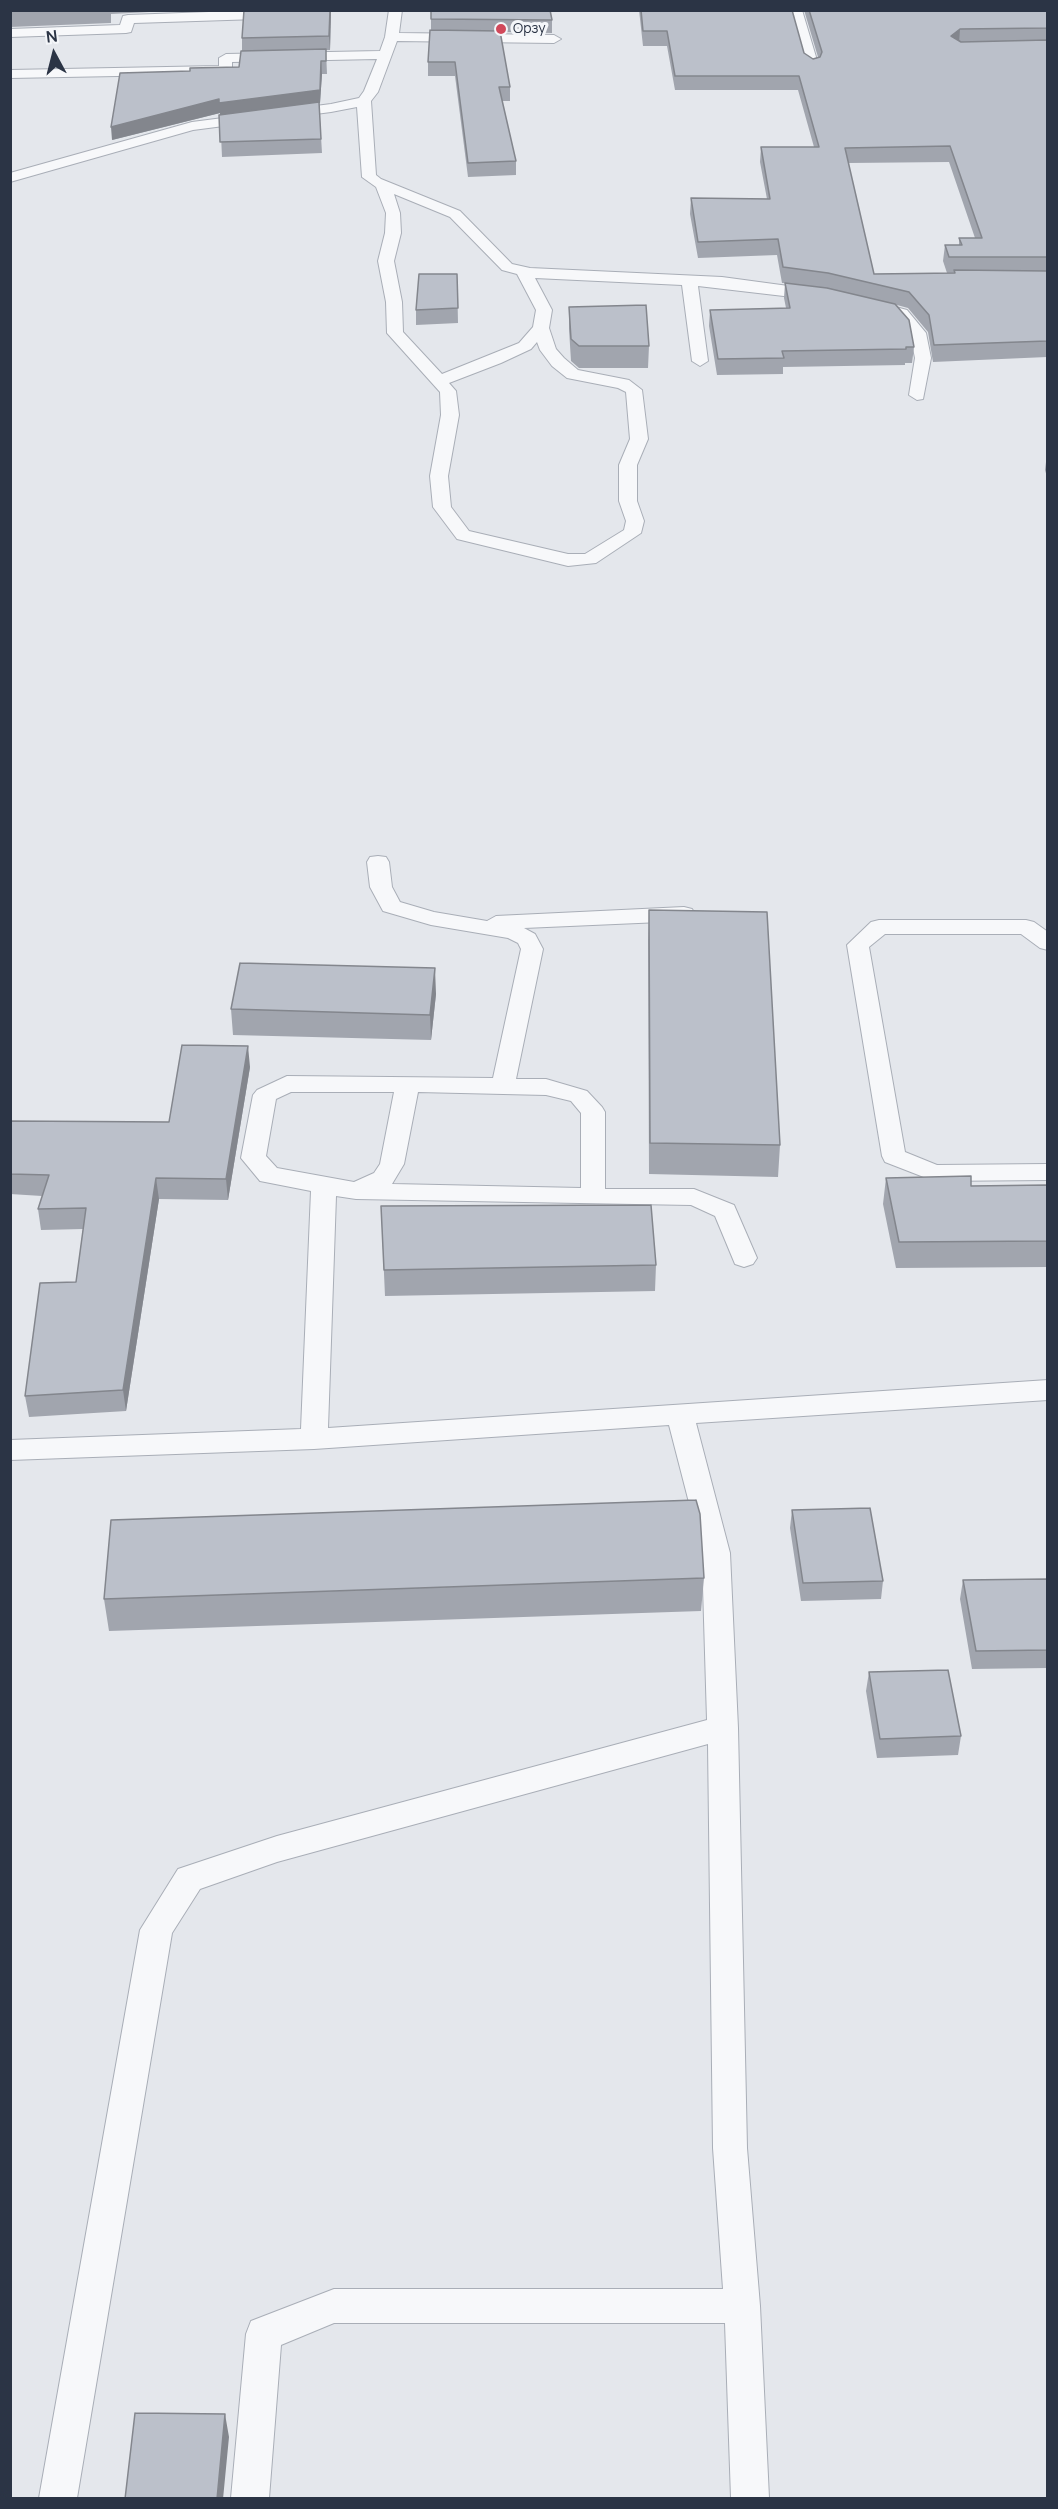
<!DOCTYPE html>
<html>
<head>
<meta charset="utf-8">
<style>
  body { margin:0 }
  #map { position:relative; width:1058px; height:2509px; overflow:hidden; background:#e4e7ec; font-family:Manrope,sans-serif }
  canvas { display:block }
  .frame { position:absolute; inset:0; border:12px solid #2b3445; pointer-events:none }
  .north { position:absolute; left:24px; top:24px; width:60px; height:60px; -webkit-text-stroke:4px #f4f6f9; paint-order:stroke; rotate:353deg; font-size:16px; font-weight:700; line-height:24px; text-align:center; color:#2b3445 }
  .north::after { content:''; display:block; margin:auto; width:21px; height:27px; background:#2b3445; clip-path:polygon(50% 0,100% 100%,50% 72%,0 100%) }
</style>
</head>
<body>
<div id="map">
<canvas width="1058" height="2509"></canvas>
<div class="frame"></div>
<div class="north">N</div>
</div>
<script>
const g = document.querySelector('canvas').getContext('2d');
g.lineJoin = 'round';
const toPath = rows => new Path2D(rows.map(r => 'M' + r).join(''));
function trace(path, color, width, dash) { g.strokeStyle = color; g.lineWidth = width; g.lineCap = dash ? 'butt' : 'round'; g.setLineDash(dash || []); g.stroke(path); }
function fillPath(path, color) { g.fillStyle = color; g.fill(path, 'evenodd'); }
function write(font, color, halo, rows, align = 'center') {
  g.font = font + ' Manrope,sans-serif'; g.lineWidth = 6; g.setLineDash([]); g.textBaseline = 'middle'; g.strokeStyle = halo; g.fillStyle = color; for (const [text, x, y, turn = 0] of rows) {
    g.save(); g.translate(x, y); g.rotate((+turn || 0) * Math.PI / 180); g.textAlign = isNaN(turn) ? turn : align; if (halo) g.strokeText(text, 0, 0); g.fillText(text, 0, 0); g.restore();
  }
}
const service = toPath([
  [263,10,304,10,298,14,258,19,134,23,131,32,126,33,10,37,10,29,120,25,123,16,128,15,263,10],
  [389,10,402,10,399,33,554,35,561,39,554,43,397,41,378,92,371,101,376,175,381,179,460,211,512,264,530,268,722,277,818,290,826,295,818,300,698,286,708,361,700,366,692,361,682,285,535,278,552,310,549,328,556,349,564,358,578,370,629,380,642,390,648,439,637,465,637,501,644,521,641,533,596,563,568,566,457,539,433,507,430,476,441,415,440,392,387,333,386,302,378,261,385,233,386,213,376,187,362,177,357,107,331,112,193,130,10,182,10,173,192,122,331,104,359,98,364,91,377,59,232,62,232,70,225,74,10,78,10,70,219,66,219,58,226,54,380,51,385,37,389,10],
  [394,194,450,217,502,270,517,274,536,310,533,327,519,343,442,374,403,332,402,302,394,261,401,233,400,213,394,194],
  [537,342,540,350,552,366,567,378,618,388,626,392,630,439,619,465,619,501,626,521,624,530,585,554,568,554,469,531,451,507,448,476,459,415,456,391,449,383,501,363,531,349,537,342],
  [789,10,802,10,819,67,817,70,812,71,805,67,789,10],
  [880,303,907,310,926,333,931,358,923,399,917,400,909,395,915,358,910,334,895,316,874,311,872,308,880,303],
  [378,856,386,857,389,862,392,887,400,902,434,912,487,921,496,916,684,907,692,909,695,914,692,919,684,921,524,928,535,934,543,949,516,1079,546,1079,587,1091,602,1107,605,1112,605,1189,694,1189,734,1205,757,1258,753,1264,744,1267,735,1264,715,1216,691,1205,356,1199,336,1196,328,1428,1048,1380,1048,1400,696,1423,730,1553,738,1728,747,2148,760,2306,769,2498,731,2498,725,2323,334,2323,281,2345,269,2498,231,2498,246,2334,251,2321,334,2289,723,2289,713,2148,708,1744,277,1862,200,1889,172,1933,77,2498,39,2498,140,1930,178,1869,277,1836,707,1720,702,1553,669,1425,314,1449,10,1460,10,1440,301,1429,311,1191,260,1181,241,1158,253,1095,257,1090,287,1076,493,1078,521,949,518,943,508,938,431,925,383,911,370,887,367,862,370,857,378,856],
  [291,1092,394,1092,380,1164,374,1173,354,1182,277,1168,266,1156,276,1099,291,1092],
  [418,1092,546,1095,571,1101,581,1113,581,1188,392,1184,404,1164,418,1092],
  [879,920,1026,920,1034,922,1048,932,1048,950,1040,948,1021,934,885,934,869,947,905,1152,937,1165,1048,1164,1048,1180,934,1181,885,1162,882,1156,847,945,871,922,879,920]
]);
const wall = toPath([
  [10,10,168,10,168,11,111,14,111,23,10,27],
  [331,10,330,50,326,50,327,74,322,74,320,103,319,103,322,153,222,157,220,113,112,140,190,71,239,67,242,51,242,38],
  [639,10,792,10,804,53,813,59,818,57,804,10,1047,10,1047,357,933,362,928,332,908,308,897,305,914,347,912,363,905,363,905,365,783,367,783,374,717,375,709,326,710,310,786,308,784,298,785,283,782,283,777,255,698,258,690,214,691,198,767,199,760,162,761,147,814,147,798,90,675,90,667,46,643,46],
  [949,162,975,238,959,238,959,245,945,245,943,261,947,273,874,274,848,163],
  [431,19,552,20,552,33,500,32,510,87,510,101,502,101,516,161,516,175,468,177,455,76,428,76,428,62,431,30],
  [457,274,458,323,416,325,416,310],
  [569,307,649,346,648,368,579,368,571,361,569,329],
  [1047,454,1047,477,1045,470],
  [649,910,780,1145,778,1177,649,1174,648,941],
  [436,994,431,1040,233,1035,231,1009],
  [250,1067,228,1200,159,1199,126,1411,29,1417,25,1396,76,1282,83,1229,41,1230,38,1209,42,1196,10,1194,10,1121,169,1122],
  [886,1178,971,1186,1047,1185,1047,1267,896,1268,883,1204],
  [381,1206,656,1265,655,1291,385,1296],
  [792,1510,883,1581,881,1599,801,1601,790,1528],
  [704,1578,701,1611,109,1631,104,1599],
  [1047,1579,1047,1668,972,1669,960,1599,963,1580],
  [869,1672,961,1736,958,1755,877,1758,866,1691]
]);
const shadedWall = toPath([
  [330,10,331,10,330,50,329,36],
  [960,29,959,44,951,36],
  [321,61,322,74,320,103,220,116,220,113,112,140,111,127],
  [435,968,436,994,431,1040,430,1015],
  [248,1046,250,1067,228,1200,226,1179],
  [156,1178,159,1199,126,1411,123,1390],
  [225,2414,229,2437,223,2499,217,2499]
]);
const building = toPath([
  [244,10,330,10,329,36,242,38,244,10],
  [431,10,550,10,552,20,431,19,431,10],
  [641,10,792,10,804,53,813,59,820,57,822,52,809,10,1047,10,1047,28,960,29,951,36,961,42,1047,40,1047,257,949,257,945,245,962,245,959,238,982,238,950,146,845,148,874,274,955,273,954,270,1047,271,1047,341,934,345,929,315,909,292,828,273,783,267,778,239,698,242,691,198,770,199,761,147,819,147,799,76,675,76,667,31,643,31,641,10],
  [430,30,500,31,510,87,499,87,516,161,468,163,455,62,428,62,430,30],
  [326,49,326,61,321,61,320,90,219,103,219,99,111,127,120,73,190,71,190,68,239,67,241,51,326,49],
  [319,102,321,139,220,142,219,115,319,102],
  [419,274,457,274,458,308,416,310,419,274],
  [785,283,827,288,895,304,909,320,914,347,906,347,906,349,782,351,784,358,718,359,710,310,790,308,785,283],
  [646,305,649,346,579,346,571,339,569,307,646,305],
  [649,910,767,912,780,1145,650,1143,649,910],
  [240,963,435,968,430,1015,231,1009,240,963],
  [182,1045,248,1046,226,1179,156,1178,123,1390,25,1396,40,1283,76,1282,86,1208,38,1209,49,1175,10,1174,10,1121,169,1122,182,1045],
  [971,1176,971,1186,1047,1185,1047,1241,899,1242,886,1178,971,1176],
  [651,1205,656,1265,384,1270,381,1206,651,1205],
  [696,1500,700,1514,704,1578,104,1599,111,1520,696,1500],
  [870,1508,883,1581,803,1583,792,1510,870,1508],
  [1047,1579,1047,1650,976,1651,963,1580,1047,1579],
  [948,1670,961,1736,880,1739,869,1672,948,1670],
  [135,2413,225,2414,217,2499,125,2499,135,2413]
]);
const markers = [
  [501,29,6,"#d1495b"]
];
const farPoinames = [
  ["Орзу",513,29]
];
trace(service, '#a9aeb7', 2);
fillPath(service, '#f7f8fa');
fillPath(wall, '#a1a5ae');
fillPath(shadedWall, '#83868d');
fillPath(building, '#bbc0ca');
trace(building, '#83868d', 1.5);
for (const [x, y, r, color] of markers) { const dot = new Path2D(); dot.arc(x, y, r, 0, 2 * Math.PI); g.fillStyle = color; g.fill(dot); trace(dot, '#f4f6f9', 2); }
write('14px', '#2b3445', '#f4f6f9', farPoinames, 'left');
</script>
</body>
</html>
